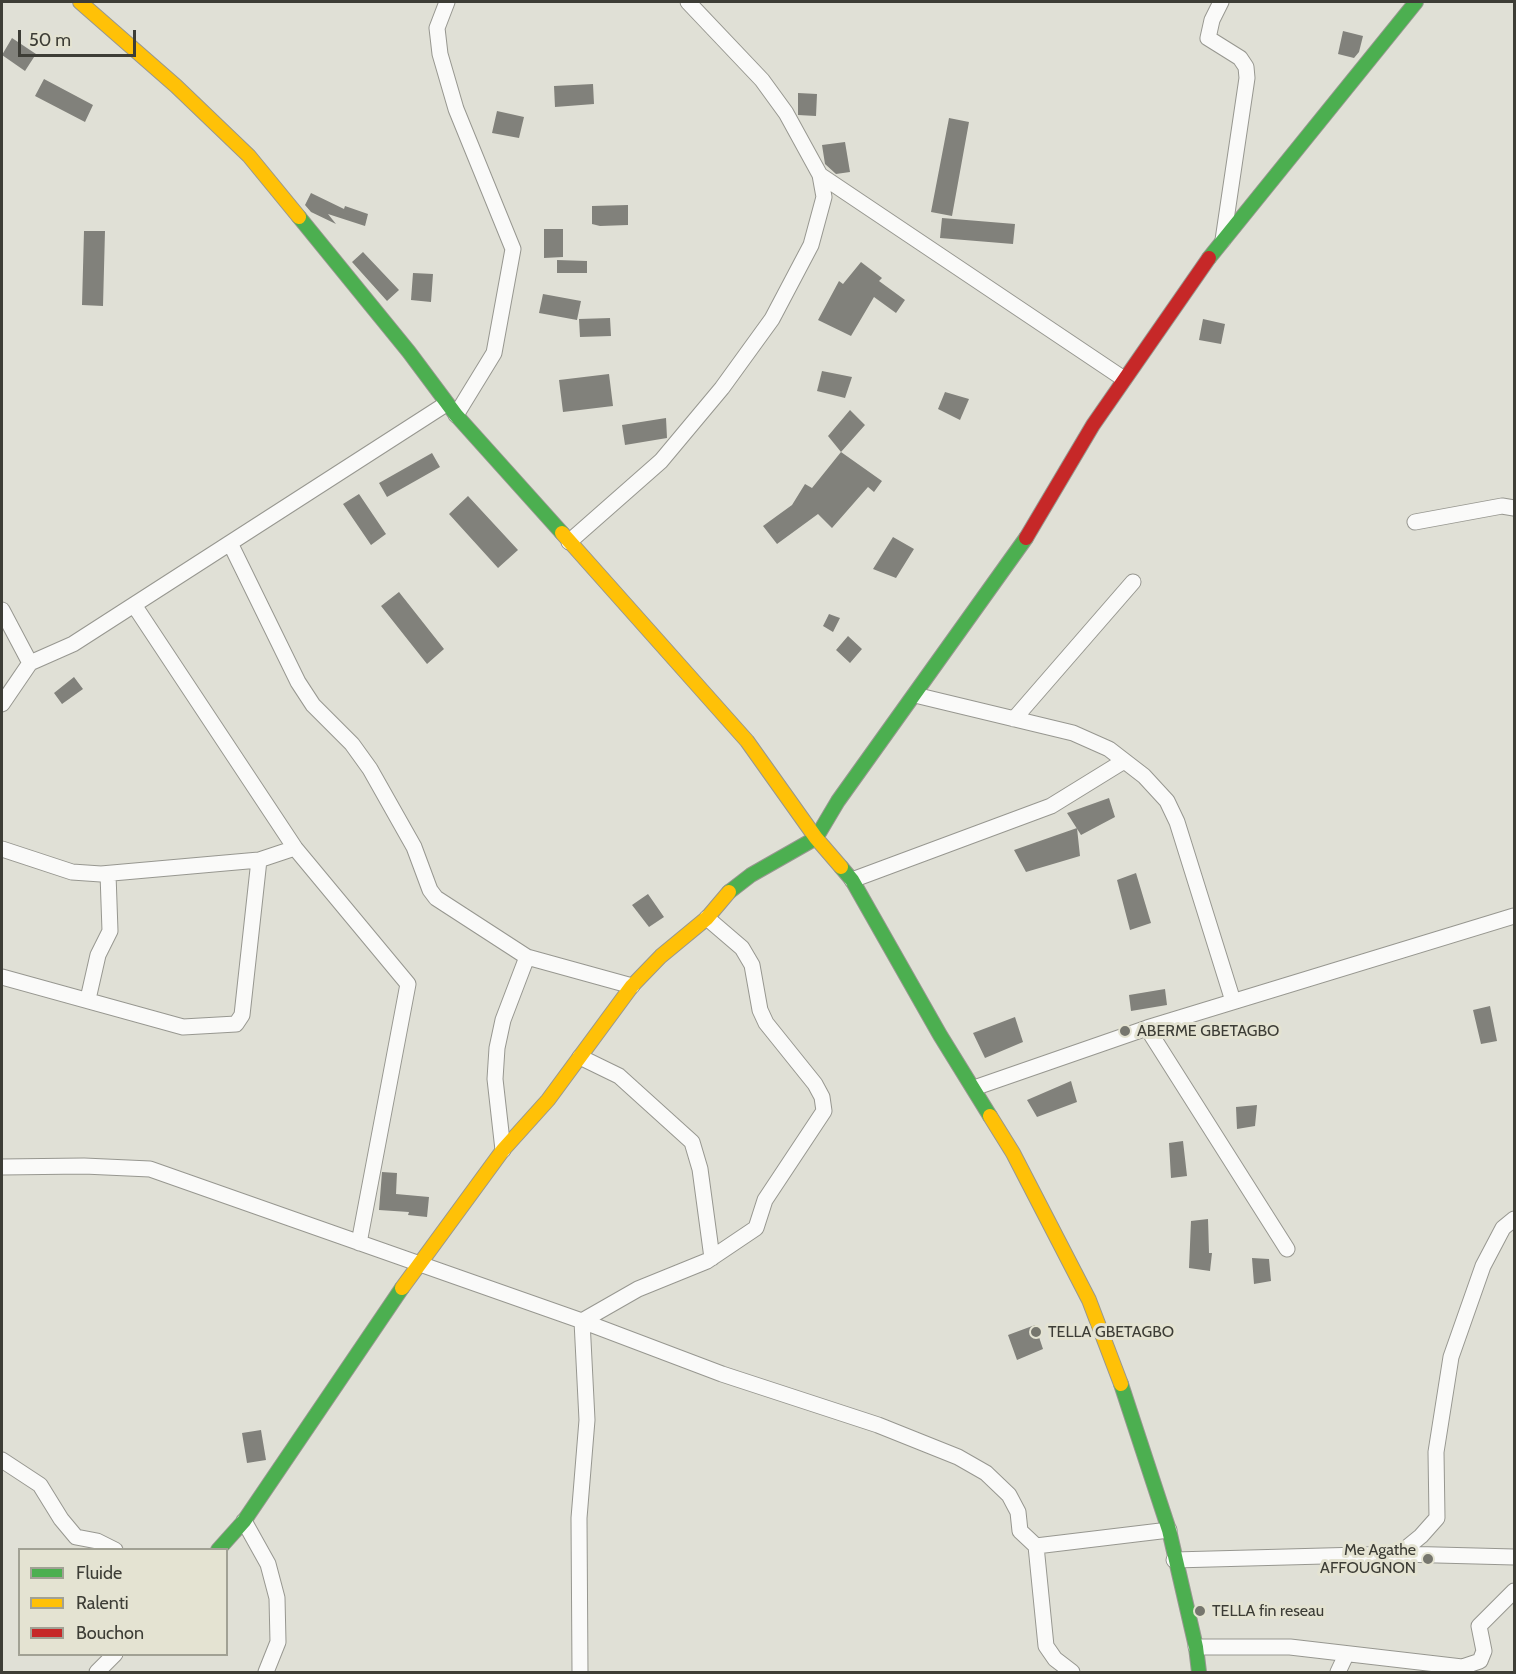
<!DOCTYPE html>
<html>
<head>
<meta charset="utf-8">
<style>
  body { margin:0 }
  #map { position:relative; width:1516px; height:1674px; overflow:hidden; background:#e0e0d6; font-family:Cabin,sans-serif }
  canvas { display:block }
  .frame { position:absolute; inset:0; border:3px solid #3d3d36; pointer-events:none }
  .legend { position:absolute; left:18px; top:1548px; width:210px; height:108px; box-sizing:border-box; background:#e4e3d2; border:2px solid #a1a194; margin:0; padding:8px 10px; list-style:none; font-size:18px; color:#3d3d36 }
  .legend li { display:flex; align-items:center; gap:12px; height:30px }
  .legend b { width:30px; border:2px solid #a1a194 }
  .scale { position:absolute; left:18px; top:30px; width:118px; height:27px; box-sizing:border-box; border:3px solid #3d3d36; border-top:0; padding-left:8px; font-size:18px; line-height:21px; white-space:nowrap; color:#3d3d36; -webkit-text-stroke:4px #e4e3d2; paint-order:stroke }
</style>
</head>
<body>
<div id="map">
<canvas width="1516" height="1674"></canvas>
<div class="frame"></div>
<ul class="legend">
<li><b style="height:8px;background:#4caf50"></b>Fluide</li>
<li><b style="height:8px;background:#ffc107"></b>Ralenti</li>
<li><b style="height:8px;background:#c62828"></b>Bouchon</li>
</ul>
<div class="scale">50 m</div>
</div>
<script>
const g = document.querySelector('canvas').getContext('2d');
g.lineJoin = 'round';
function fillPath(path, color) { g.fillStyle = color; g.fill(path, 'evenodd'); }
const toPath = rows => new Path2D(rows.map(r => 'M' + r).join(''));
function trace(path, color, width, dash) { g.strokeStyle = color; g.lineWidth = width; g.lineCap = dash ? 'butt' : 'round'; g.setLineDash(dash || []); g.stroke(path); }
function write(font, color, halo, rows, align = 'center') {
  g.font = font + ' Cabin,sans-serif'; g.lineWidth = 6; g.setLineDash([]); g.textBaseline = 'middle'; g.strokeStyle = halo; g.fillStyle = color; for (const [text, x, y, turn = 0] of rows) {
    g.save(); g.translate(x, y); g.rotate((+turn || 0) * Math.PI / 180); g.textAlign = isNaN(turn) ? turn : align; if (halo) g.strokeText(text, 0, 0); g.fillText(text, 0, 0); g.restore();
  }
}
const building = toPath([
  [1343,31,1363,36,1359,52,1354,58,1338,54],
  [12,38,36,54,25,71,2,55],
  [44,79,93,105,85,122,35,96],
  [593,84,594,104,555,107,554,86],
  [798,93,817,94,816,116,798,115],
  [497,111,524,117,519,138,492,133],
  [949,118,969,122,952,216,931,212],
  [845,142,850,172,836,174,825,164,822,145],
  [311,193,344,209,345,206,368,214,365,226,328,214,336,224,311,212,305,205],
  [628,205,628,225,600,226,592,224,592,206],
  [942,218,1015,224,1013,244,940,238],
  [544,229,563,229,563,257,544,258],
  [84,231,105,231,103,306,82,305],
  [363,252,399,290,387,301,352,262],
  [557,260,587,261,587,273,557,273],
  [861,262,882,278,879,281,905,300,896,313,874,297,851,336,818,320,839,281,843,284],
  [413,273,433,274,431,302,411,300],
  [543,294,581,301,577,320,539,313],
  [610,318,611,336,580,337,579,319],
  [1203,319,1225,324,1221,344,1199,340],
  [822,371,852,377,845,398,817,391],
  [609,374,613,406,563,412,559,380],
  [945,392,969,399,960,420,938,409],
  [850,410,865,425,841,452,828,436],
  [666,418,667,438,625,445,622,425],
  [841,452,882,481,874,492,868,487,832,528,818,514,777,544,763,526,792,505,805,484,812,488],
  [432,453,440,467,387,497,379,483],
  [359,494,386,534,371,545,343,504],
  [468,496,518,550,498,568,449,514],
  [893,537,914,549,896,578,873,569],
  [399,592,444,649,427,664,381,606],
  [829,614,840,618,833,632,823,626],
  [848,636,862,649,850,663,836,650],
  [74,677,83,689,62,704,54,693],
  [1109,798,1115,817,1081,835,1067,813],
  [1077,828,1080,856,1026,872,1014,850],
  [1136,873,1151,923,1130,930,1117,880],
  [648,894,664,917,649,927,632,905],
  [1165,989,1167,1005,1131,1011,1129,995],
  [1490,1006,1497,1041,1481,1044,1473,1010],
  [1015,1017,1023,1042,985,1058,973,1033],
  [1071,1081,1077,1102,1037,1117,1027,1100],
  [1257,1105,1255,1126,1237,1129,1236,1107],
  [1183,1141,1187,1176,1171,1178,1169,1143],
  [382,1172,397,1173,396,1194,429,1197,427,1217,408,1215,409,1212,379,1210],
  [1208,1219,1209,1253,1212,1253,1210,1271,1189,1268,1191,1221],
  [1252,1258,1269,1259,1271,1281,1254,1284],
  [1035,1325,1043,1349,1017,1360,1008,1335],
  [261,1430,266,1460,247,1463,242,1433]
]);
const street = toPath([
  [447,2,437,28,440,54,456,109,513,249,494,353,456,415],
  [1221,2,1212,20,1208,38,1240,58,1246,67,1247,78,1223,240],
  [820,175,1124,379],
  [1415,522,1502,506,1514,508],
  [569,542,661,461,722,388,772,319,811,245,824,197,820,175,786,113,762,80,688,2],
  [230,543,298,682,313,705,352,744,370,769,414,847,430,890,436,898,527,957,632,986],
  [134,605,295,848,408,984,359,1243],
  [2,610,30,663],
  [915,695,1073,733,1109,749,1144,776,1167,801,1177,822,1233,1001],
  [2,704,30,663,73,644,446,404],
  [1014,719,1133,582],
  [2,849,72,872,101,874,259,860,295,848],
  [852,880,1051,806,1124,761],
  [2,977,183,1027,236,1024,242,1015,259,860],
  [88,999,98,955,110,931,108,874],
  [1147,1028,1287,1249],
  [580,1057,619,1076,692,1142,700,1169,712,1258],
  [974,1088,1147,1028,1514,916],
  [503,1150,495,1079,497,1048,503,1020,527,957],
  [2,1167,84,1166,150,1169,582,1321,722,1374,878,1425,958,1457,986,1473,1009,1495,1018,1512,1020,1531,1036,1546,1169,1530],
  [2,1460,40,1485,61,1519,76,1537,97,1541,115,1550],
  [244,1521,268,1564,277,1598,278,1642,266,1672],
  [1036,1546,1046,1646,1055,1659,1072,1672],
  [1399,1554,1421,1536,1437,1518,1436,1452,1451,1357,1483,1266,1503,1228,1514,1219],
  [1174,1560,1399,1554,1514,1557],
  [1196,1647,1290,1647,1462,1667,1480,1661,1484,1651,1479,1626,1514,1591],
  [97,1672,115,1654],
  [580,1672,579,1518,587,1420,582,1321,638,1289,707,1261,756,1228,765,1200,824,1111,822,1097,815,1084,766,1023,760,1010,752,965,742,948,707,918],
  [1338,1672,1346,1655]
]);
const fast = toPath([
  [299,217,409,352,456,415,562,533],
  [1209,258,1416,2],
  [841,867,852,880,940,1035,990,1116],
  [729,892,751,875,816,838,838,801,1026,538],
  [1121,1384,1169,1530,1196,1647,1199,1672],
  [218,1550,244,1521,402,1288]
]);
const slow = toPath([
  [80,2,176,86,249,156,299,217],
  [562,533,747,741,816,838,841,867],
  [990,1116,1013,1153,1089,1300,1121,1384],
  [402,1288,503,1150,548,1100,632,986,661,956,707,918,729,892]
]);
const jam = toPath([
  [1026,538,1093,425,1209,258]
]);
const markers = [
  [1125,1031,6,"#76766e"],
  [1036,1332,6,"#76766e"],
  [1428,1559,6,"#76766e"],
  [1200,1611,6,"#76766e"]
];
const poiNames = [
  ["ABERME GBETAGBO",1137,1031],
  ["TELLA GBETAGBO",1048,1332],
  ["Me Agathe",1416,1550,"right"],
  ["AFFOUGNON",1416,1568,"right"],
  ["TELLA fin reseau",1212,1611]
];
fillPath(building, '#81817b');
trace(street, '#979790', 17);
trace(fast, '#979790', 16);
trace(slow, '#979790', 16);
trace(jam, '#979790', 16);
trace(street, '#fafaf9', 15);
trace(fast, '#4caf50', 14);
trace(slow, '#ffc107', 14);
trace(jam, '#c62828', 14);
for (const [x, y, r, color] of markers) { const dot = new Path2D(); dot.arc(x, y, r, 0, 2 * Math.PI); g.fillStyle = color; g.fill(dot); trace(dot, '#e4e3d2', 2); }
write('16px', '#3d3d36', '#e4e3d2', poiNames, 'left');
</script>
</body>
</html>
